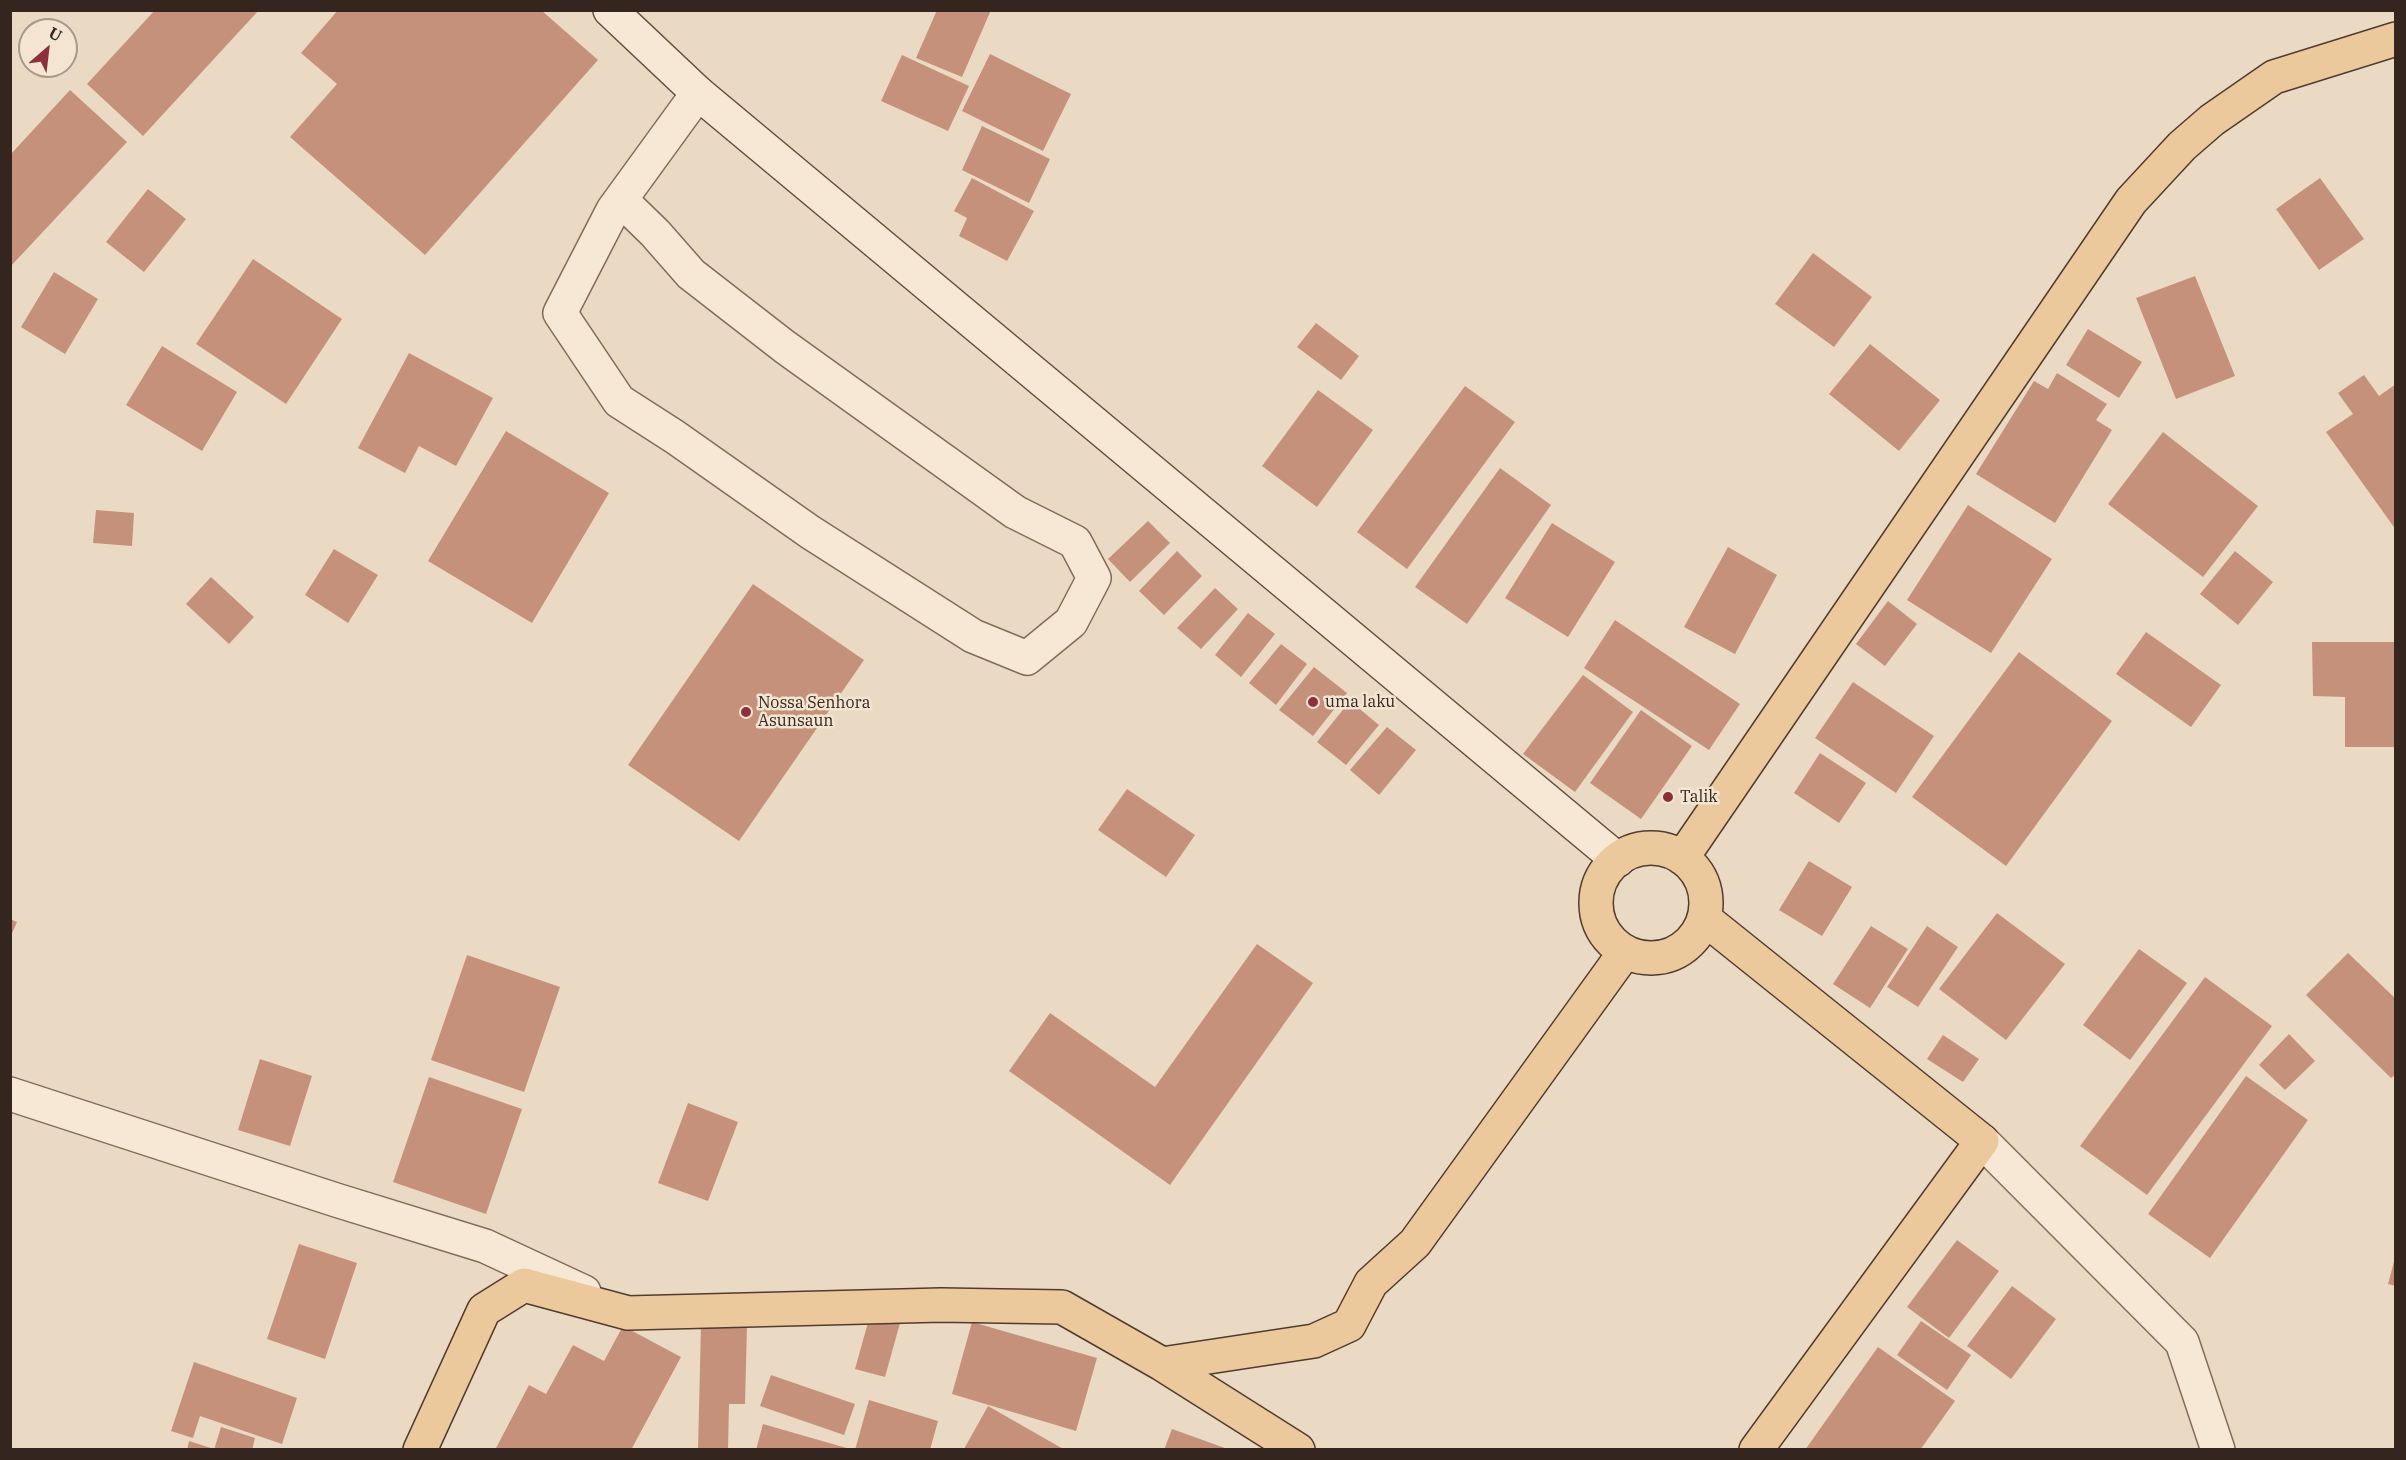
<!DOCTYPE html>
<html>
<head>
<meta charset="utf-8">
<style>
  body { margin:0 }
  #map { position:relative; width:2406px; height:1460px; overflow:hidden; background:#ebdac3; font-family:"IBM Plex Serif",serif }
  canvas { display:block }
  .frame { position:absolute; inset:0; border:12px solid #34261e; pointer-events:none }
  .north { position:absolute; left:18px; top:18px; width:60px; height:60px; box-sizing:border-box; background:#f3e5d2; border:2px solid #a7998a; border-radius:50%; rotate:28deg; font-size:16px; font-weight:700; line-height:24px; text-align:center; color:#34261e }
  .north::after { content:''; display:block; margin:auto; width:21px; height:27px; background:#8e2f3c; clip-path:polygon(50% 0,100% 100%,50% 72%,0 100%) }
</style>
</head>
<body>
<div id="map">
<canvas width="2406" height="1460"></canvas>
<div class="frame"></div>
<div class="north">U</div>
</div>
<script>
const g = document.querySelector('canvas').getContext('2d');
g.lineJoin = 'round';
function fillPath(path, color) { g.fillStyle = color; g.fill(path, 'evenodd'); }
const toPath = rows => new Path2D(rows.map(r => 'M' + r).join(''));
function trace(path, color, width, dash) { g.strokeStyle = color; g.lineWidth = width; g.lineCap = dash ? 'butt' : 'round'; g.setLineDash(dash || []); g.stroke(path); }
function write(font, color, halo, rows, align = 'center') {
  g.font = font + ' "IBM Plex Serif",serif'; g.lineWidth = 5; g.setLineDash([]); g.textBaseline = 'middle'; g.strokeStyle = halo; g.fillStyle = color; for (const [text, x, y, turn = 0] of rows) {
    g.save(); g.translate(x, y); g.rotate((+turn || 0) * Math.PI / 180); g.textAlign = isNaN(turn) ? turn : align; if (halo) g.strokeText(text, 0, 0); g.fillText(text, 0, 0); g.restore();
  }
}
const building = toPath([
  [155,10,259,10,143,136,87,84],
  [338,10,541,10,598,60,425,255,290,137,337,84,301,53],
  [937,10,991,10,962,77,916,58],
  [990,54,1071,94,1043,151,962,111],
  [902,55,969,86,948,131,881,101],
  [70,90,127,142,10,267,10,155],
  [982,126,1050,159,1029,203,962,170],
  [972,178,1034,211,1007,261,959,236,967,218,954,211],
  [2320,178,2364,239,2319,270,2276,209],
  [148,189,186,219,144,272,106,242],
  [1813,253,1872,297,1834,347,1775,304],
  [253,259,342,319,286,404,196,344],
  [54,272,98,299,65,354,21,327],
  [2195,276,2235,376,2176,399,2136,298],
  [1316,323,1359,356,1341,380,1297,347],
  [2088,329,2142,362,2119,398,2066,365],
  [1870,344,1940,400,1899,451,1829,394],
  [162,346,237,392,202,451,126,405],
  [409,353,493,398,456,466,419,446,405,473,358,448],
  [2057,373,2107,404,2096,420,2112,430,2055,523,1976,474,2034,381,2048,389],
  [2364,375,2379,396,2396,384,2396,530,2326,432,2353,414,2338,393],
  [1465,386,1515,422,1407,569,1357,532],
  [1318,390,1373,430,1317,507,1262,466],
  [506,431,609,493,532,623,428,561],
  [2163,432,2258,506,2203,577,2108,504],
  [1500,468,1551,505,1467,624,1415,587],
  [1968,505,2052,559,1991,653,1907,600],
  [96,510,134,513,132,546,93,543],
  [1148,521,1170,543,1130,582,1108,559],
  [1552,523,1615,562,1568,637,1505,598],
  [1728,547,1777,575,1735,654,1684,627],
  [334,549,378,575,348,623,305,595],
  [1177,551,1202,576,1164,615,1139,591],
  [2235,551,2273,582,2238,625,2200,594],
  [211,577,254,617,229,644,186,604],
  [753,584,864,660,739,841,628,765],
  [1215,588,1238,609,1201,649,1177,628],
  [1888,601,1917,624,1885,666,1856,644],
  [1248,613,1275,634,1241,677,1215,655],
  [1615,620,1740,704,1709,750,1584,668],
  [2146,632,2221,685,2191,727,2116,674],
  [2312,642,2396,642,2396,747,2345,747,2345,697,2313,696],
  [1281,644,1307,664,1276,705,1249,683],
  [2019,652,2112,721,2006,866,1912,797],
  [1314,667,1347,693,1313,736,1279,710],
  [1583,675,1633,712,1575,792,1523,754],
  [1853,682,1934,736,1896,793,1815,738],
  [1350,701,1379,725,1346,765,1317,742],
  [1641,710,1692,746,1641,819,1590,783],
  [1387,727,1416,750,1379,795,1350,770],
  [1820,753,1866,783,1839,823,1794,793],
  [1127,789,1195,835,1166,877,1098,830],
  [1809,861,1852,887,1822,936,1779,910],
  [1997,913,2065,964,2006,1040,1939,989],
  [10,919,17,922,10,938],
  [1871,926,1908,949,1870,1008,1833,984],
  [1927,926,1958,947,1918,1007,1887,987],
  [1257,944,1313,983,1170,1185,1009,1071,1050,1013,1155,1087],
  [2139,949,2187,983,2130,1060,2083,1025],
  [2348,953,2396,999,2396,1074,2391,1078,2306,995],
  [467,955,560,987,524,1092,431,1060],
  [2205,977,2272,1026,2147,1195,2080,1146],
  [2289,1034,2315,1061,2285,1090,2259,1065],
  [1943,1035,1979,1059,1963,1082,1927,1059],
  [260,1059,312,1076,290,1146,238,1130],
  [2246,1076,2308,1120,2210,1258,2148,1214],
  [429,1077,522,1109,486,1214,393,1182],
  [688,1103,738,1122,708,1201,658,1183],
  [1957,1240,1999,1271,1949,1338,1907,1307],
  [299,1244,357,1263,325,1359,267,1339],
  [2396,1254,2396,1286,2388,1284],
  [2012,1286,2056,1319,2011,1379,1967,1346],
  [872,1308,902,1316,885,1377,855,1369],
  [1921,1321,1971,1355,1947,1390,1897,1355],
  [972,1322,1097,1358,1076,1431,952,1394],
  [701,1325,747,1326,745,1404,729,1404,728,1450,698,1450],
  [623,1326,681,1357,631,1450,495,1450,529,1385,546,1394,573,1345,604,1361],
  [1878,1347,1955,1401,1920,1450,1805,1450],
  [194,1362,297,1398,282,1444,200,1416,193,1438,171,1431],
  [771,1375,855,1404,844,1435,760,1406],
  [869,1400,938,1421,930,1450,855,1450],
  [988,1406,1065,1450,964,1449],
  [763,1424,850,1449,850,1450,756,1450],
  [221,1427,255,1438,252,1450,214,1450],
  [1172,1429,1225,1448,1225,1450,1164,1450],
  [189,1441,214,1449,213,1450,187,1450]
]);
const street = toPath([
  [621,200,655,233,691,274,785,347,1015,512,1075,542,1094,578,1071,622,1027,658,973,636,810,532,675,437,619,401,560,313,613,210,698,93],
  [10,1094,336,1200,485,1246,584,1292],
  [1982,1141,2182,1342,2218,1450]
]);
const secondary = toPath([
  [610,10,698,93,1618,860]
]);
const primary = toPath([
  '1596 903a55 55 0 1 1 110 0a55 55 0 1 1-110 0Z',
  [1682,858,2131,201,2182,146,2212,120,2274,77,2396,39],
  [1705,919,1982,1141,1756,1450],
  [1162,1364,1314,1341,1349,1325,1371,1283,1415,1243,1625,952],
  [420,1450,484,1310,524,1285,628,1313,941,1305,1062,1307,1162,1364,1298,1450]
]);
const markers = [
  [1313,702,6,"#8e2f3c"],
  [746,712,6,"#8e2f3c"],
  [1668,797,6,"#8e2f3c"]
];
const poiNames = [
  ["uma laku",1325,702],
  ["Nossa Senhora",758,703],
  ["Asunsaun",758,721],
  ["Talik",1680,797]
];
fillPath(building, '#c6917b');
trace(street, '#836b5b', 36);
trace(secondary, '#654d3e', 36);
trace(primary, '#513b2f', 36);
trace(street, '#f6e8d5', 33);
trace(secondary, '#f6e8d5', 33);
trace(primary, '#ebc99d', 33);
for (const [x, y, r, color] of markers) { const dot = new Path2D(); dot.arc(x, y, r, 0, 2 * Math.PI); g.fillStyle = color; g.fill(dot); trace(dot, '#f3e5d2', 2); }
write('16px', '#34261e', '#f3e5d2', poiNames, 'left');
</script>
</body>
</html>
